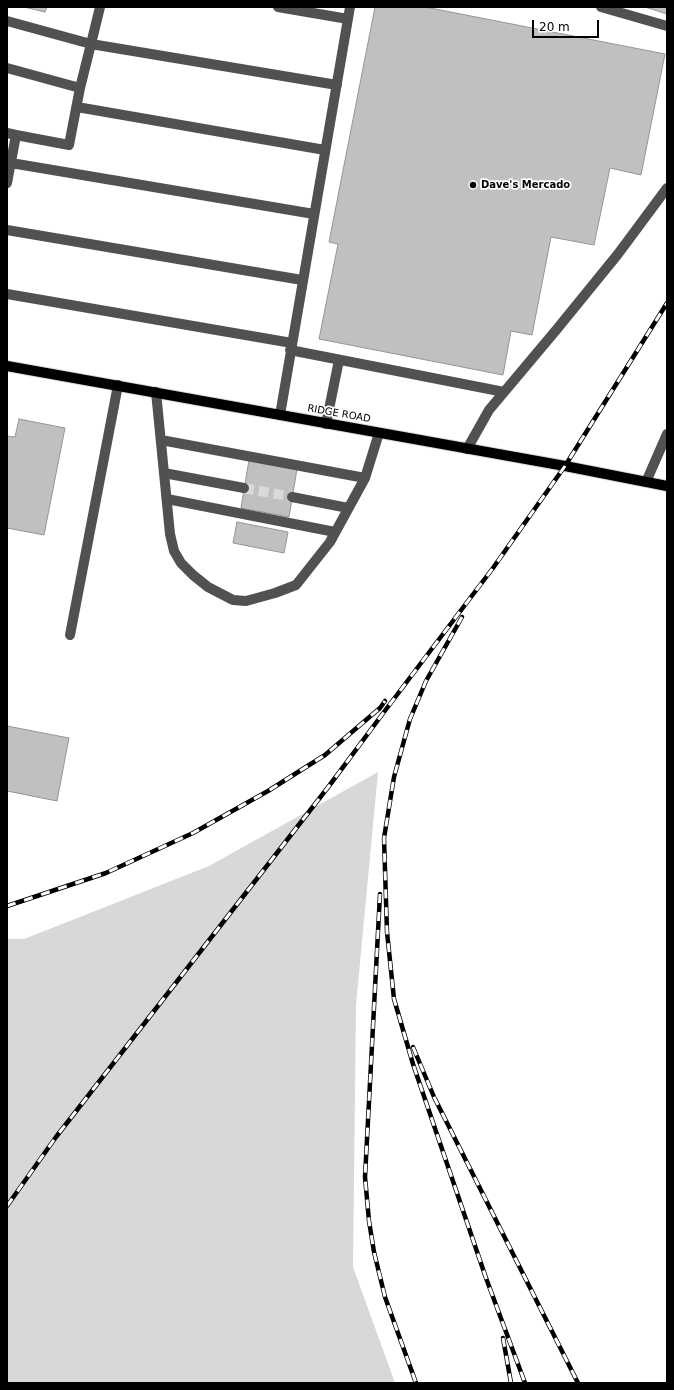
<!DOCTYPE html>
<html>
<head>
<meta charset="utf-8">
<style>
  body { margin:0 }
  #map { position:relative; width:674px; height:1390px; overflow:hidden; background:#fff; font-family:"DejaVu Sans",sans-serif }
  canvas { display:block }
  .frame { position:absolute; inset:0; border:8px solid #000; pointer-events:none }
  .scale { position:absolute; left:532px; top:20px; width:67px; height:18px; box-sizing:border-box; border:2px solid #000; border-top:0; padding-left:5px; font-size:12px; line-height:14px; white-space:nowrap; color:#000; -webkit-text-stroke:3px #fff; paint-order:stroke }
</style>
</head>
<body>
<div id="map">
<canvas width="674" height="1390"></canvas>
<div class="frame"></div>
<div class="scale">20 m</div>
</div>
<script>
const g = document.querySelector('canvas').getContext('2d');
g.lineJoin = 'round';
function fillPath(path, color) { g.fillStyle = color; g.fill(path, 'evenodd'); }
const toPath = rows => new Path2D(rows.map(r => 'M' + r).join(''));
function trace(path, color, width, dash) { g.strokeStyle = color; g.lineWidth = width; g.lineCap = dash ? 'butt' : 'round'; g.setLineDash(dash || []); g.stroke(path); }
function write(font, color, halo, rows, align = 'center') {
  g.font = font + ' "DejaVu Sans",sans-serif'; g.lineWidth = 3.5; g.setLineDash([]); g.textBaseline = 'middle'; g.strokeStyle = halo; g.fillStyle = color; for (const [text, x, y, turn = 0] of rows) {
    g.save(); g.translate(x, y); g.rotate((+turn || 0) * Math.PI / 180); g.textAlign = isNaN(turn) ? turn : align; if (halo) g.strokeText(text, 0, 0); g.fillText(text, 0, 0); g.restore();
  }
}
const green = toPath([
  [378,772,356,1005,353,1267,395,1383,7,1383,7,939,24,939,209,866]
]);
const building = toPath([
  [24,7,47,7,45,12,24,7],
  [375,7,425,7,665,54,641,175,610,168,594,245,551,237,532,335,511,331,503,375,319,339,338,244,329,242,375,7],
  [645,7,667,7,667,14,645,7],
  [19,419,65,428,44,535,7,528,7,436,15,437,19,419],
  [249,460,297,469,289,517,241,508,249,460],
  [237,522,288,532,284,553,233,543,237,522],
  [7,726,69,738,57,801,7,791,7,726]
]);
const minorTunnel = toPath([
  [244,488,292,497]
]);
const minor = toPath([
  [100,7,91,44,337,85],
  [278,7,348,19],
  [601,7,667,26],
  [7,21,91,44,80,88,69,145,16,135],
  [7,68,80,88],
  [77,107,325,150],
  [7,133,16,135,7,183],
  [11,163,314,214],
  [7,230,302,280],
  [7,294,292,343],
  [290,350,504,392],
  [156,392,170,534,174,551,181,563,193,575,208,587,233,600,246,601,275,593,296,585,330,542,365,478,379,433],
  [280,415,350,7],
  [326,424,339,360],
  [161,440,365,478],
  [467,449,489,410,557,329,618,254,667,188],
  [164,473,244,488],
  [646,482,667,434],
  [292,497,348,508],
  [167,499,335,532],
  [70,635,118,385]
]);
const major = toPath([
  [7,366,565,466,667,486]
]);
const rail = toPath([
  [462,617,426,681,410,719,394,777,384,838,387,932,394,999,413,1064,486,1278,525,1383],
  [380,894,365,1177,369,1221,374,1252,385,1297,416,1383],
  [7,906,106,873,193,833,268,791,325,755,380,708,385,701],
  [413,1047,434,1097,578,1383],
  [7,1206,56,1137,329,786,384,712,493,568,565,466,667,303],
  [503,1338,511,1383]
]);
const markers = [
  [473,185,4,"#000"]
];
const poiNames = [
  ["Dave's Mercado",481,185]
];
const streetNames = [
  ["RIDGE ROAD",339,414,10]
];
fillPath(green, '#d8d8d8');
fillPath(building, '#c0c0c0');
trace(building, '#959595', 1);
trace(minorTunnel, '#d9d9d9', 10, [10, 5]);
trace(major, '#dbdbdb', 12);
trace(minor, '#515151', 10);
trace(major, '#000', 10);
trace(rail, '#000', 4.5);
trace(rail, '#fff', 3, [9]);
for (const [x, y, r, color] of markers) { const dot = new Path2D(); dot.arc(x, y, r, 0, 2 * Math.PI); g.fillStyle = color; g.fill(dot); trace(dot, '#fff', 1.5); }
write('bold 10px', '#000', '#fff', poiNames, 'left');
write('10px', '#000', '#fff', streetNames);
</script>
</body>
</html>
